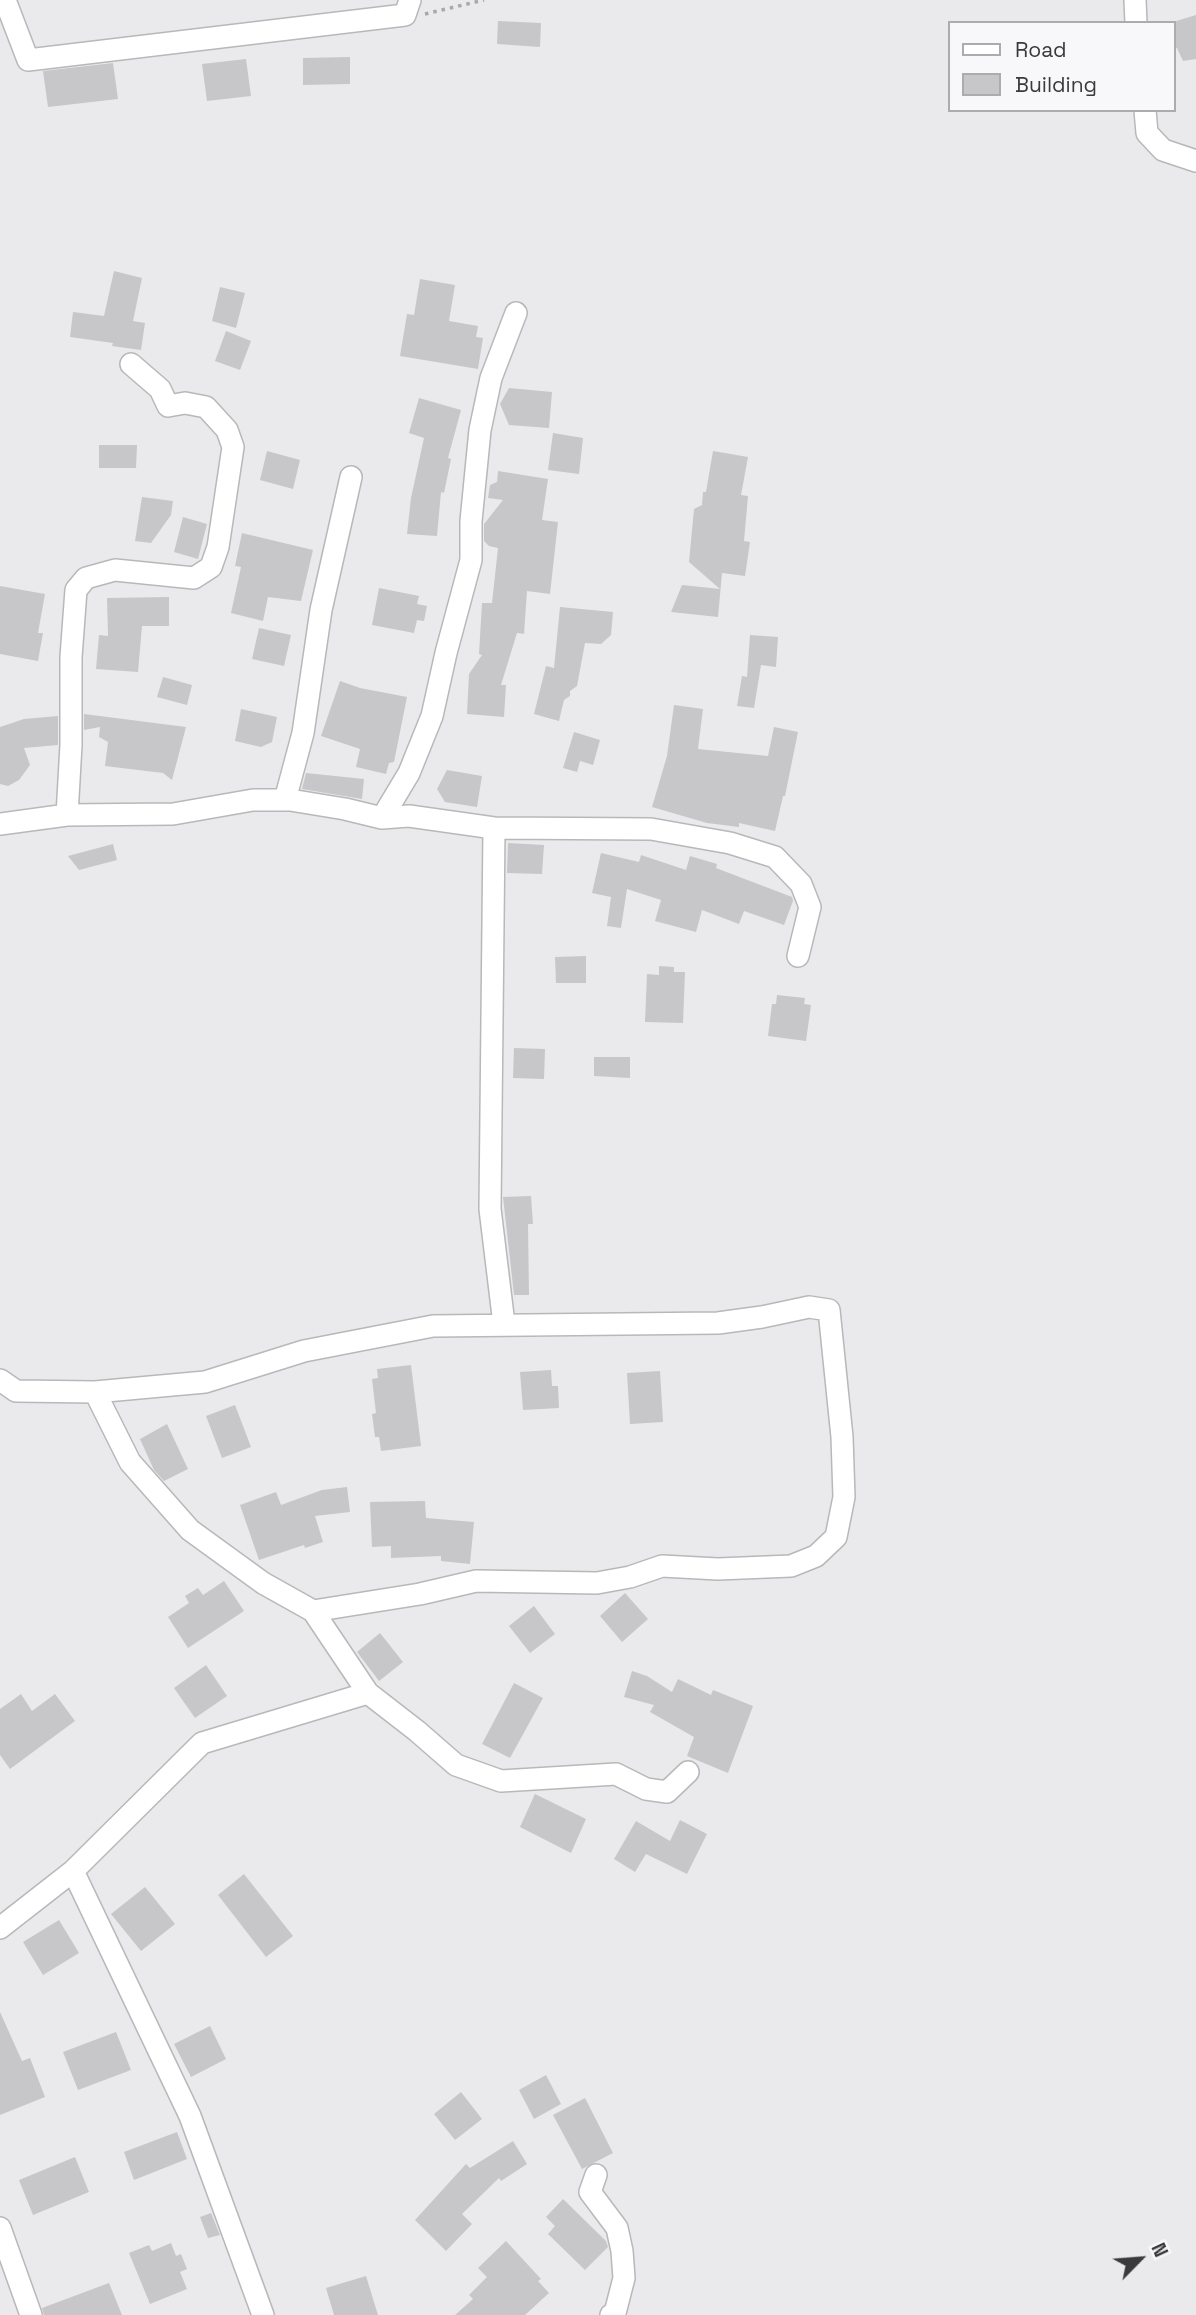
<!DOCTYPE html>
<html>
<head>
<meta charset="utf-8">
<style>
  body { margin:0 }
  #map { position:relative; width:1196px; height:2315px; overflow:hidden; background:#eaeaed; font-family:"Space Grotesk",sans-serif }
  canvas { display:block }
  .legend { position:absolute; left:948px; top:21px; width:228px; height:91px; box-sizing:border-box; background:#f8f8fb; border:2px solid #acacae; margin:0; padding:9px 12px; list-style:none; font-size:21px; color:#3a3a3b }
  .legend li { display:flex; align-items:center; gap:14px; height:35px }
  .legend b { width:35px; border:2px solid #acacae }
  .north { position:absolute; left:1105px; top:2224px; width:70px; height:70px; -webkit-text-stroke:5px #f8f8fb; paint-order:stroke; rotate:65deg; font-size:19px; font-weight:700; line-height:28px; text-align:center; color:#3a3a3b }
  .north::after { content:''; display:block; margin:auto; width:24px; height:32px; background:#3a3a3b; clip-path:polygon(50% 0,100% 100%,50% 72%,0 100%) }
</style>
</head>
<body>
<div id="map">
<canvas width="1196" height="2315"></canvas>
<ul class="legend">
<li><b style="height:9px;background:#fff"></b>Road</li>
<li><b style="height:19px;background:#c7c7c9"></b>Building</li>
</ul>
<div class="north">N</div>
</div>
<script>
const g = document.querySelector('canvas').getContext('2d');
g.lineJoin = 'round';
function fillPath(path, color) { g.fillStyle = color; g.fill(path, 'evenodd'); }
const toPath = rows => new Path2D(rows.map(r => 'M' + r).join(''));
function trace(path, color, width, dash) { g.strokeStyle = color; g.lineWidth = width; g.lineCap = dash ? 'butt' : 'round'; g.setLineDash(dash || []); g.stroke(path); }
const building = toPath([
  [1196,15,1196,59,1183,61,1177,48,1173,49,1173,22],
  [498,21,541,23,540,47,497,44],
  [350,57,350,84,303,85,303,58],
  [246,59,251,96,207,101,202,64],
  [113,63,118,99,48,107,43,71],
  [114,271,142,278,133,321,145,323,141,350,112,346,113,343,70,337,73,312,104,316],
  [420,279,455,285,449,321,478,326,476,337,483,338,478,369,400,356,407,314,414,315],
  [220,287,245,293,236,328,212,321],
  [226,331,251,341,240,370,215,361],
  [509,388,552,392,549,428,509,425,500,404],
  [419,398,461,410,448,458,451,459,444,493,441,492,437,536,407,534,411,498,424,438,409,433],
  [553,433,583,438,579,474,548,470],
  [99,445,137,445,136,468,99,468],
  [267,451,300,460,293,489,260,480],
  [713,451,748,457,741,495,748,496,744,541,750,542,745,576,722,573,718,617,671,612,682,585,720,589,689,562,694,509,702,505,703,492,706,492],
  [498,471,548,479,542,520,558,522,550,594,527,591,524,634,517,633,501,685,506,685,504,717,467,714,469,674,482,655,479,654,482,603,492,603,498,548,489,546,484,541,484,524,503,500,488,498,490,485,497,482],
  [142,497,173,501,171,515,151,543,135,541],
  [183,517,207,524,198,559,174,552],
  [242,533,313,550,301,601,268,597,263,621,231,613,241,567,235,566],
  [0,586,45,594,38,633,43,633,38,661,0,654],
  [379,588,419,596,417,604,427,606,424,621,417,620,414,633,372,625],
  [169,597,169,626,142,626,138,672,96,669,99,635,108,636,107,598],
  [560,607,613,612,611,635,601,644,585,643,577,686,570,691,570,696,564,700,559,721,534,714,546,666,554,668],
  [259,628,291,635,284,666,252,659],
  [750,635,778,637,776,667,761,665,754,708,737,706,742,676,747,677],
  [163,677,192,685,187,705,157,697],
  [340,681,360,688,407,697,394,762,389,763,386,774,356,767,360,749,321,736],
  [674,705,703,709,698,749,768,756,774,727,798,732,785,796,783,796,775,831,739,823,739,827,707,823,652,807,667,756],
  [241,709,277,717,272,742,261,747,235,741],
  [84,714,186,727,172,780,163,773,105,766,108,742,99,737,100,727,84,730],
  [58,716,58,745,24,748,30,765,19,780,8,786,0,784,0,727,24,719],
  [574,732,600,740,593,765,580,761,577,772,563,768],
  [447,770,482,776,477,807,445,802,437,789],
  [306,773,364,779,362,799,302,789],
  [508,843,544,845,542,874,507,873],
  [113,844,117,860,79,870,68,856],
  [601,853,639,862,641,855,686,870,690,856,717,864,716,868,792,897,793,901,784,925,744,911,739,924,702,910,696,932,655,921,661,900,627,889,621,928,607,926,611,897,592,893],
  [586,956,586,983,556,983,555,957],
  [659,966,674,967,674,972,685,972,683,1023,645,1022,647,974,659,975],
  [777,995,805,998,804,1004,811,1005,806,1041,768,1036,772,1004,776,1004],
  [514,1048,545,1049,544,1079,513,1078],
  [594,1057,630,1057,630,1078,594,1076],
  [531,1196,533,1224,528,1224,529,1295,514,1295,503,1197],
  [411,1365,421,1446,381,1451,379,1437,375,1437,372,1414,376,1413,372,1379,378,1378,377,1369],
  [551,1370,552,1386,558,1386,559,1408,523,1410,520,1372],
  [660,1371,663,1422,630,1424,627,1373],
  [235,1405,251,1447,222,1458,206,1416],
  [167,1424,188,1469,164,1481,154,1470,140,1439],
  [347,1487,350,1512,315,1516,323,1542,305,1548,304,1545,259,1560,240,1505,276,1492,281,1505,322,1490],
  [425,1501,426,1518,474,1522,470,1564,441,1561,441,1556,391,1558,391,1546,372,1547,370,1502],
  [224,1581,244,1611,188,1648,168,1617,189,1603,185,1596,198,1588,203,1595],
  [625,1593,648,1619,622,1642,600,1616],
  [534,1606,555,1634,530,1653,509,1626],
  [380,1633,403,1662,379,1681,357,1652],
  [206,1665,227,1696,195,1718,174,1688],
  [632,1671,647,1676,672,1692,678,1679,711,1695,713,1690,753,1706,728,1773,687,1756,694,1737,650,1712,654,1705,624,1697],
  [514,1683,543,1698,510,1758,482,1744],
  [21,1694,32,1711,55,1694,75,1721,10,1769,0,1755,0,1709],
  [535,1794,586,1819,571,1853,520,1827],
  [680,1820,707,1834,687,1874,646,1854,635,1872,614,1859,636,1821,670,1841],
  [244,1874,293,1936,266,1957,218,1895],
  [145,1887,175,1924,141,1951,111,1914],
  [59,1920,79,1953,43,1975,23,1942],
  [0,2012,22,2061,30,2058,45,2097,0,2115],
  [210,2026,226,2059,191,2077,174,2044],
  [116,2032,131,2070,78,2090,63,2052],
  [546,2075,561,2104,534,2119,519,2090],
  [461,2092,482,2119,455,2140,434,2114],
  [585,2098,613,2153,582,2169,553,2115],
  [177,2132,187,2159,134,2180,124,2152],
  [513,2141,527,2164,501,2181,499,2178,462,2214,472,2224,446,2251,415,2220,466,2164,470,2168],
  [75,2157,89,2192,33,2215,19,2180],
  [563,2199,606,2241,608,2247,585,2270,548,2234,555,2226,546,2217],
  [211,2213,220,2235,208,2238,200,2217],
  [506,2241,541,2279,538,2281,549,2293,525,2315,455,2315,473,2299,469,2295,487,2277,478,2268],
  [171,2243,176,2256,181,2254,187,2269,180,2272,187,2289,150,2304,129,2253,149,2245,152,2251],
  [366,2276,378,2315,334,2315,326,2288],
  [109,2283,122,2315,44,2315,42,2308]
]);
const path = toPath([
  [425,14,484,0]
]);
const minor = toPath([
  [5,0,28,60,405,15,410,0],
  [1135,0,1136,23],
  [1145,110,1147,133,1163,150,1196,161],
  [285,800,303,733,321,610,351,477],
  [67,815,71,745,71,657,76,590,86,578,115,570,194,578,211,567,218,547,233,447,227,430,206,407,185,403,168,406,160,389,131,364],
  [382,818,409,816,494,828,651,829,730,843,775,857,801,884,810,907,798,956],
  [0,824,67,815,173,814,253,800,290,800,345,809,382,818,409,773,432,716,446,653,471,560,471,521,480,430,491,378,516,313],
  [494,828,490,1209,504,1324],
  [0,1380,16,1391,95,1392,205,1382,304,1351,433,1326,718,1323,762,1317,809,1307,829,1310,842,1437,844,1497,836,1537,816,1556,791,1566,718,1569,662,1566,630,1577,597,1583,476,1581,420,1594,313,1611],
  [368,1693,417,1731,456,1765,501,1781,616,1774,646,1789,667,1792,688,1772],
  [73,1871,190,2116,263,2315],
  [0,1928,73,1871,202,1743,368,1693,313,1611,263,1583,190,1530,130,1462,95,1392],
  [596,2175,590,2192,617,2228,622,2251,624,2278,615,2313,611,2315],
  [0,2228,31,2315]
]);
fillPath(building, '#c7c7c9');
trace(minor, '#b8b7ba', 24);
trace(path, '#a8a8ab', 3.5, [3.5, 5]);
trace(minor, '#fff', 21);
</script>
</body>
</html>
